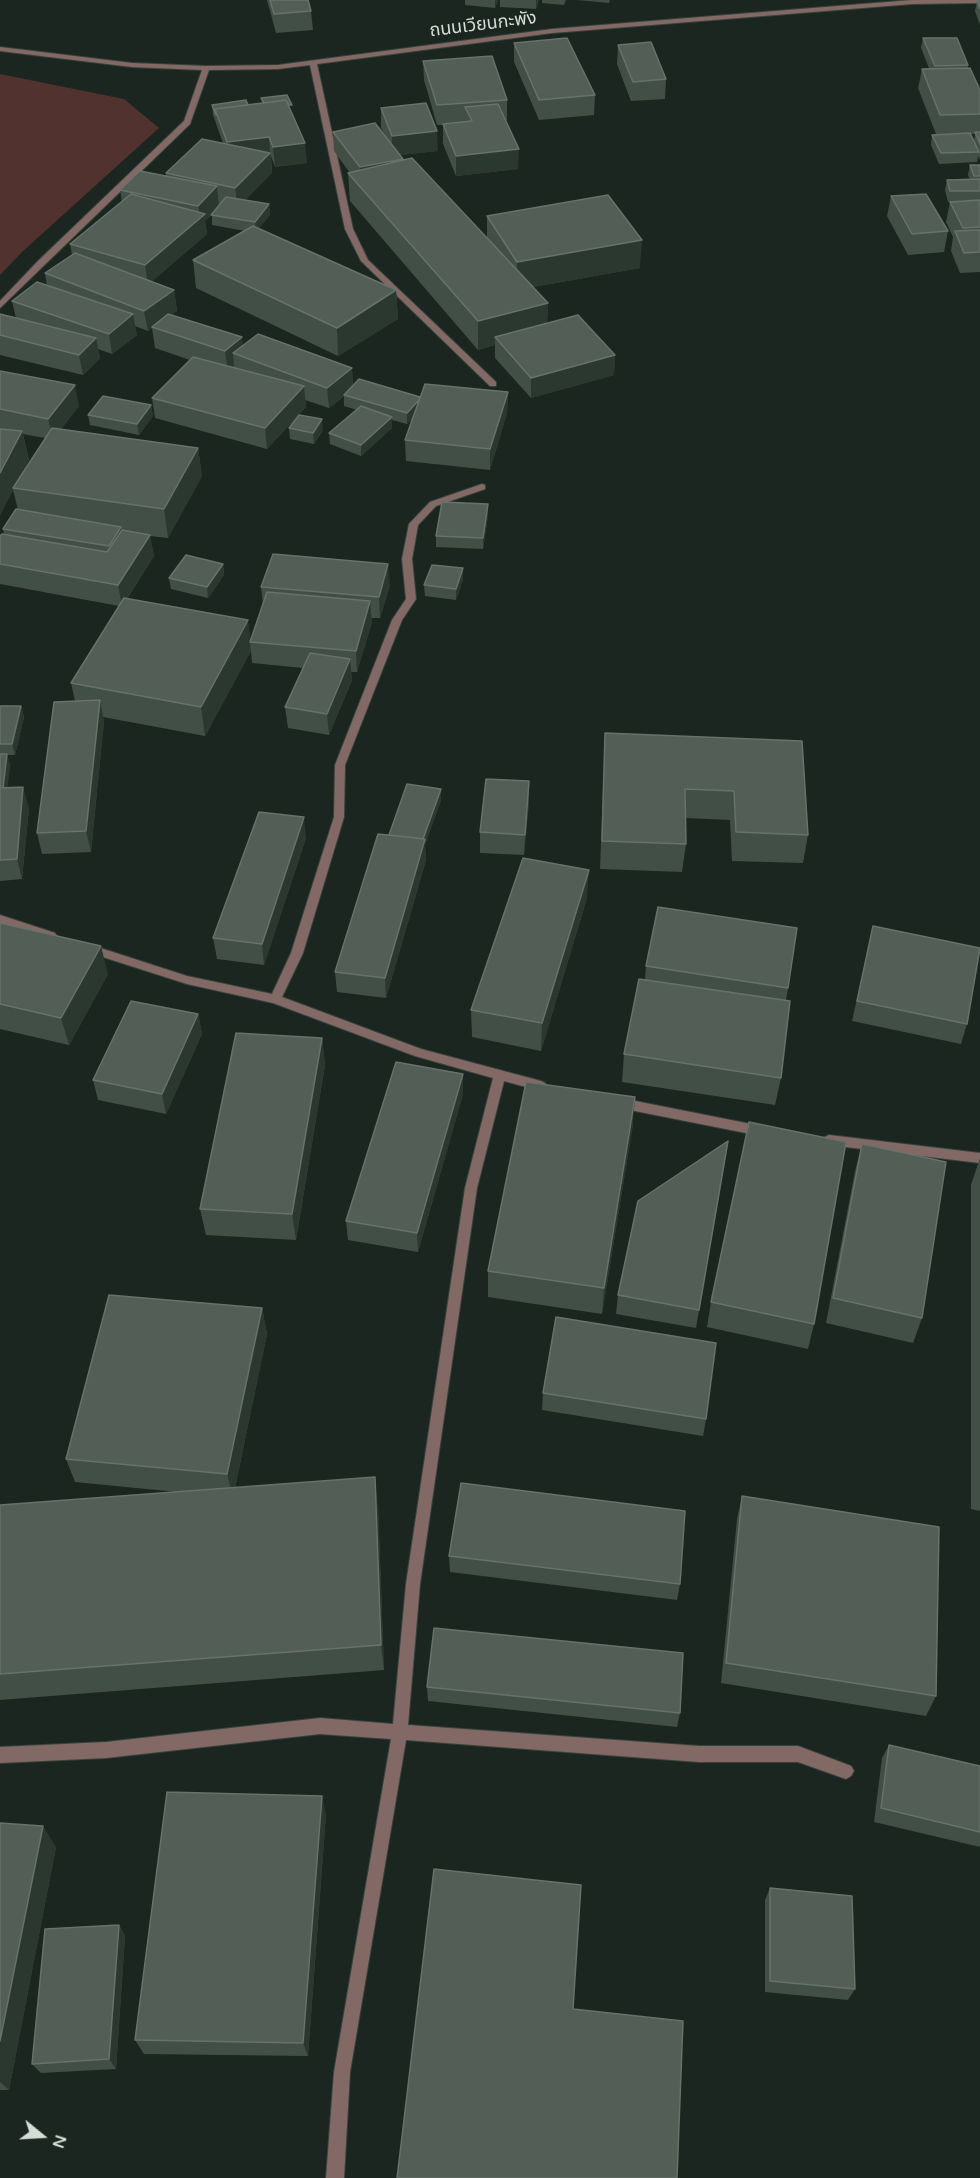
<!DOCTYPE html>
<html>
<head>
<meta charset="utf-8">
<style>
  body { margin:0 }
  #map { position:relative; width:980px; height:2178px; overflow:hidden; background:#1a261f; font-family:"Varela Round",sans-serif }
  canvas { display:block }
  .north { position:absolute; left:12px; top:2106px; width:60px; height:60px; -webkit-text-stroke:4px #1a261f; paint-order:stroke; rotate:108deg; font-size:16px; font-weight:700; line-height:24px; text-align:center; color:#d5ddd7 }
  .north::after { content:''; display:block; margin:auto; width:21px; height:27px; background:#d5ddd7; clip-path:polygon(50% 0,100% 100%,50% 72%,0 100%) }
</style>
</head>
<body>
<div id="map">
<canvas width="980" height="2178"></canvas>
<div class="north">N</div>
</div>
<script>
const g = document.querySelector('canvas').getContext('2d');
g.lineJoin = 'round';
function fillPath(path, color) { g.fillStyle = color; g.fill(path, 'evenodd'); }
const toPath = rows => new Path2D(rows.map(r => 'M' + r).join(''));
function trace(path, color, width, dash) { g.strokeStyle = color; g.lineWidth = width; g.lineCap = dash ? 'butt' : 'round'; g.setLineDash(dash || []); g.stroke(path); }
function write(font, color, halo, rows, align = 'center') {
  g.font = font + ' "Varela Round","Noto Sans Thai",sans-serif'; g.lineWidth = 6; g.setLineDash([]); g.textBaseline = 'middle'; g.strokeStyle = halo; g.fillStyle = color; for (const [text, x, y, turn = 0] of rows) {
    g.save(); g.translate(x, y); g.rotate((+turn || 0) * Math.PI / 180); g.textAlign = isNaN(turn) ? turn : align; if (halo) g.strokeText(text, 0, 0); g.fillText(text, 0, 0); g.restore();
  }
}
const green = toPath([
  [0,74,124,99,159,128,22,252,0,275]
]);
const street = toPath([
  [912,0,980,0,980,3,912,4,552,33,317,64,353,229,368,260,496,382,496,386,490,386,361,261,345,229,310,65,278,69,209,70,190,124,0,308,0,301,38,261,184,121,202,70,132,67,0,51,0,47,132,63,206,66,278,65,552,29,912,0],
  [482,484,485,485,485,489,436,506,418,525,412,559,416,599,402,620,345,765,344,817,303,953,282,997,421,1049,541,1081,545,1083,547,1086,545,1089,541,1091,504,1081,477,1188,420,1584,408,1725,699,1746,798,1746,851,1766,854,1771,851,1776,846,1779,798,1762,699,1762,406,1740,350,2072,344,2178,326,2178,334,2072,391,1739,320,1734,106,1758,0,1763,0,1747,106,1742,320,1718,393,1724,406,1584,465,1188,493,1078,415,1056,273,1003,187,984,84,951,82,948,88,944,187,976,272,994,291,953,334,817,335,765,392,620,406,599,402,559,409,524,430,502,482,484],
  [0,915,55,933,57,936,51,940,0,923,0,915],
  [620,1098,761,1126,765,1128,767,1131,765,1134,761,1136,620,1108,616,1106,614,1103,616,1100,620,1098],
  [829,1135,980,1153,980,1163,829,1145,825,1143,823,1140,825,1137,829,1135]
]);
const wall = toPath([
  [267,0,308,0,311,11,313,30,276,33],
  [465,0,498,0,495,8,465,5],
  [500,0,539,0,536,9,500,7],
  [542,0,566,0,564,5,542,3],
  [577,0,610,0,609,3],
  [977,1,980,1,980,25,975,11],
  [923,38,968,65,968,68,980,90,980,160,978,156,977,162,939,164,931,145,932,135,936,134,918,88,922,69,929,68,921,48],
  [971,134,975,134,974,140],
  [514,43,595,95,594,115,539,120,514,62],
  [618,45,666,79,665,99,631,101,617,64],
  [423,61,507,100,507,120,505,120,518,169,456,176,443,144,443,125,437,125,424,80],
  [261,98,292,114,307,163,275,167,271,156,272,173,245,200,269,204,270,215,259,228,396,290,398,319,338,356,196,288,193,260,245,231,212,225,212,214,205,221,207,234,151,282,174,290,177,311,171,315,243,346,352,368,353,386,420,397,508,392,507,413,490,470,406,461,405,440,412,419,407,424,392,420,392,428,361,456,330,444,329,433,357,410,344,406,344,396,329,408,305,400,306,407,267,449,155,418,152,398,190,360,155,348,152,328,148,331,135,326,137,335,112,354,98,349,100,358,83,375,0,355,0,314,16,318,12,301,47,286,45,273,72,255,70,244,122,202,120,190,166,176,166,173,223,143,213,115,212,105,248,105,262,103],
  [381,108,438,151,400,155,403,159,403,160,487,238,487,216,640,268,533,287,548,303,547,323,615,355,614,375,531,398,495,358,495,345,478,350,350,201,348,173,350,173,334,151,333,132,385,135,381,128],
  [970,165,980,165,980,272,960,273,951,251,953,237,946,222,950,202,953,202,948,202,945,190,947,180,970,180,968,175],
  [891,196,948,231,944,252,908,255,887,216],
  [0,371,79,406,61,429,198,448,202,476,168,538,150,536,154,556,127,599,251,639,263,604,261,587,390,585,380,618,371,618,372,622,357,672,351,672,352,680,329,735,288,728,285,707,303,668,252,663,251,651,205,736,103,717,104,721,91,852,42,854,37,833,75,701,71,683,119,606,0,584,0,536,4,534,3,529,18,510,13,490,0,515],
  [23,434,45,438,20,478,29,460],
  [151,405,153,416,139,435,90,425,88,415],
  [289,428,323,430,314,444,290,439],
  [488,515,483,549,436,547,436,536],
  [223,564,224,575,208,598,171,589,169,578],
  [463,568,463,579,456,600,425,596,424,585],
  [0,706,21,706,24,717,15,755,7,755,10,765,7,788,29,808,22,879,0,881],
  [605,733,802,741,808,835,803,863,732,861,730,820,685,818,686,844,682,872,600,869],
  [529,781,529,802,524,855,480,853,480,832],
  [441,789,441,800,425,845,426,860,386,998,337,992,335,972,389,835],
  [306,838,264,965,217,959,213,938],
  [587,898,541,1051,472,1037,471,1010],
  [0,923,108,974,69,1045,0,1029],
  [873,926,967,1024,961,1044,852,1021],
  [646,966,788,988,786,1000,781,1078,775,1105,622,1082,624,1054,645,980],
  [198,1014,202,1034,166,1114,98,1100,93,1080],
  [322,1038,325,1065,296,1240,206,1235,200,1209],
  [463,1094,418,1252,348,1240,346,1221],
  [633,1124,602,1314,488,1297,488,1271],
  [728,1141,696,1328,616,1314,618,1295],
  [862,1144,922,1318,913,1343,826,1323,855,1171],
  [980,1158,980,1511,971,1509,971,1185],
  [711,1302,814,1324,808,1349,707,1327],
  [262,1308,267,1334,235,1488,378,1505,384,1670,0,1700,0,1505,177,1492,75,1482,66,1459],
  [543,1393,706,1419,703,1436,542,1410],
  [742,1496,936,1696,926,1716,721,1683,737,1519],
  [449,1556,680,1584,677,1600,450,1572],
  [427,1687,680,1713,677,1727,428,1701],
  [889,1745,980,1766,980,1847,874,1822,882,1758],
  [326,1814,308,2056,144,2054,135,2040],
  [0,1823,56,1847,9,2090,0,2090],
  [770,1888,855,1989,848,2000,765,1992,765,1900],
  [119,1925,125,1936,116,2069,41,2073,32,2064]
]);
const shadedWall = toPath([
  [495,0,498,0,495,8],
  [536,0,539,0,536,9],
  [437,131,438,151,392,156,392,136],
  [269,137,272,173,238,208,235,188,230,162,227,142],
  [305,143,307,163,275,167,273,147],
  [519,149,518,169,456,176,456,156],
  [403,159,404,178,361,187,360,167],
  [217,186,219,207,205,221,207,234,148,285,145,265,200,218,198,206],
  [269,204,270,215,256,232,255,222],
  [642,240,640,268,517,290,517,262],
  [174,290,177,311,148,331,144,311],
  [396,290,398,319,338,356,337,328],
  [548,303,547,332,495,337,495,345,478,350,478,321],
  [133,314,137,335,112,354,109,334],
  [242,337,244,357,233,353,234,366,228,372,225,351],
  [96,338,100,358,83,375,79,355],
  [615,355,614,375,531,398,531,378],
  [352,368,353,388,329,408,327,388],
  [75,385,79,406,53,439,48,419],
  [304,386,306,407,267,449,265,428],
  [508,392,507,413,490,470,490,449],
  [421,397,422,408,407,424,407,413],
  [151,405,153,416,139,435,137,424],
  [392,417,392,428,361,456,361,445],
  [322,419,323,430,314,444,313,433],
  [22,431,29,460,14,488,13,488,13,490,0,515,0,473],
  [198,448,202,476,168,538,164,509],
  [488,504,488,515,483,549,483,538],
  [121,527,125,548,113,567,109,546],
  [150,535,154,556,122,606,118,585],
  [223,564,224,575,208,598,207,587],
  [388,564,390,585,380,618,379,597],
  [463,568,463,579,456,600,456,589],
  [370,601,372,622,357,672,356,651],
  [248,620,251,642,250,642,251,651,205,736,201,707],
  [350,659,352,680,329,735,327,714],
  [100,700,104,721,91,852,86,831],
  [21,706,24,717,15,755,12,744],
  [7,754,10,765,6,801,3,790],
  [529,781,529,802,524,855,525,835],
  [23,787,29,808,22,879,17,859],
  [441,789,441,800,425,845,426,860,386,998,385,978,422,843],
  [304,817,306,838,264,965,262,944],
  [589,870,587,898,541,1051,542,1023],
  [101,946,108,974,69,1045,61,1018],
  [198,1014,202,1034,166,1114,162,1094],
  [322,1038,325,1065,296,1240,292,1214],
  [463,1074,463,1094,418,1252,417,1233],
  [635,1097,633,1124,602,1314,604,1288],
  [262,1308,267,1334,233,1497,227,1474],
  [375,1477,378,1505,384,1670,381,1645],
  [322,1796,326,1814,308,2056,303,2043],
  [43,1826,56,1847,9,2090,0,2082,0,2041],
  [119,1925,125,1936,116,2069,109,2059]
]);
const building = toPath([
  [270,0,308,0,311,11,274,14,270,0],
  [977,1,980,1,980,9,977,1],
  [567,38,595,95,539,100,514,43,567,38],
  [923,38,957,38,968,65,935,66,923,38],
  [651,42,666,79,633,82,618,45,651,42],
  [492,56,507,100,437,105,423,61,492,56],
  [970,68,980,90,980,114,940,115,922,69,970,68],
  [287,95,292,105,289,105,286,100,264,103,261,98,287,95],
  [246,100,248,105,215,109,216,115,212,105,246,100],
  [286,100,305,143,273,147,269,137,227,142,215,109,286,100],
  [426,103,437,131,392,136,381,108,426,103],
  [498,104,519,149,456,156,443,124,472,121,465,107,498,104],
  [375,123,403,159,360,167,333,132,375,123],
  [975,132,980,132,980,144,975,132],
  [970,133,979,152,941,153,932,135,970,133],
  [202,139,270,153,235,188,166,173,202,139],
  [412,158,548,303,478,321,348,173,412,158],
  [970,165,980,165,980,176,974,176,970,165],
  [140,171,217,186,198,206,120,190,140,171],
  [980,179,980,191,950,191,947,180,980,179],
  [131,194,205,214,145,265,70,244,131,194],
  [926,194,948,231,912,234,891,196,926,194],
  [608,195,642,240,517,262,487,216,608,195],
  [226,197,269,204,255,222,211,215,226,197],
  [980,200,980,227,963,228,950,202,980,200],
  [253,226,396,290,337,328,193,260,253,226],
  [980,230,980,252,964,253,955,231,980,230],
  [75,253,174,290,144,311,45,273,75,253],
  [37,282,133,314,109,334,12,301,37,282],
  [0,314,96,338,79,355,0,335,0,314],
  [168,314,242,337,225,351,152,327,168,314],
  [578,315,615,355,531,378,495,337,578,315],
  [258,334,352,368,327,388,233,353,258,334],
  [193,357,304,386,265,428,152,398,193,357],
  [0,371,75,385,48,419,0,409,0,371],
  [359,379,420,397,419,400,407,413,344,395,359,379],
  [425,384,508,392,490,449,405,440,425,384],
  [103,396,151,405,137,424,88,415,103,396],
  [361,406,392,417,361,445,329,433,361,406],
  [299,415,322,419,313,433,289,428,299,415],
  [52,428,198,448,164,509,13,488,52,428],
  [0,429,22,431,0,473,0,429],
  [442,502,488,504,483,538,436,536,442,502],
  [16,509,121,527,109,546,3,529,16,509],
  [122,530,150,535,118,585,0,564,0,536,2,534,107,552,122,530],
  [273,554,388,564,379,597,261,587,273,554],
  [186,555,223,564,207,587,169,578,186,555],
  [432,565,463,568,456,589,424,585,432,565],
  [267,592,370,601,356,651,250,642,267,592],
  [124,598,248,620,201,707,71,683,124,598],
  [310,653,350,659,327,714,285,707,310,653],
  [100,700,86,831,37,833,54,702,100,700],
  [0,706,21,706,12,744,0,744,0,706],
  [605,733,802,741,808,835,736,832,734,791,685,789,686,844,602,841,605,733],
  [0,754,7,754,3,788,0,788,0,754],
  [486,779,529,781,525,835,480,832,486,779],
  [407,784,441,789,423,839,389,835,407,784],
  [23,787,17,859,0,860,0,788,23,787],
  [259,812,304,817,262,944,213,938,259,812],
  [378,834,425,839,385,978,335,972,378,834],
  [523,858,589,870,542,1023,471,1010,523,858],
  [658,907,797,928,788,988,646,966,658,907],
  [0,923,101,946,61,1018,0,1004,0,923],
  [873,926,980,948,967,1024,857,1001,873,926],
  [639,979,790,1001,781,1078,624,1054,639,979],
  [131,1001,198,1014,162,1094,93,1080,131,1001],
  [236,1033,322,1038,292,1214,200,1209,236,1033],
  [396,1062,463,1074,417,1233,346,1221,396,1062],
  [526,1082,635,1097,604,1288,488,1271,526,1082],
  [749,1122,846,1142,814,1324,711,1302,749,1122],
  [728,1141,699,1310,618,1295,638,1201,728,1141],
  [862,1144,946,1162,922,1318,833,1298,862,1144],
  [109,1295,262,1308,227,1474,66,1459,109,1295],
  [556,1317,716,1343,706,1419,543,1393,556,1317],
  [375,1477,381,1645,0,1674,0,1505,375,1477],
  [461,1483,685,1511,680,1584,449,1556,461,1483],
  [742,1496,939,1527,936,1696,726,1663,742,1496],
  [434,1628,683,1653,680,1713,427,1687,434,1628],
  [889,1745,980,1766,980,1832,881,1808,889,1745],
  [167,1792,322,1796,303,2043,135,2040,167,1792],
  [0,1823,43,1826,0,2041,0,1823],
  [434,1869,581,1885,573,2009,683,2021,677,2178,397,2178,434,1869],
  [770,1888,852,1896,855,1989,770,1981,770,1888],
  [119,1925,109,2059,32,2064,45,1929,119,1925]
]);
const farStreetnames = [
  ["ถนนเวียนกะพัง",483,25,-7]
];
fillPath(green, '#52322f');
trace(street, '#38433c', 2);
fillPath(street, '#836966');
fillPath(wall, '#424f47');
fillPath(shadedWall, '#2b3830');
fillPath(building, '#525e56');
trace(building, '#66726a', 1.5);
write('18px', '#d5ddd7', '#1a261f', farStreetnames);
</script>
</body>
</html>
